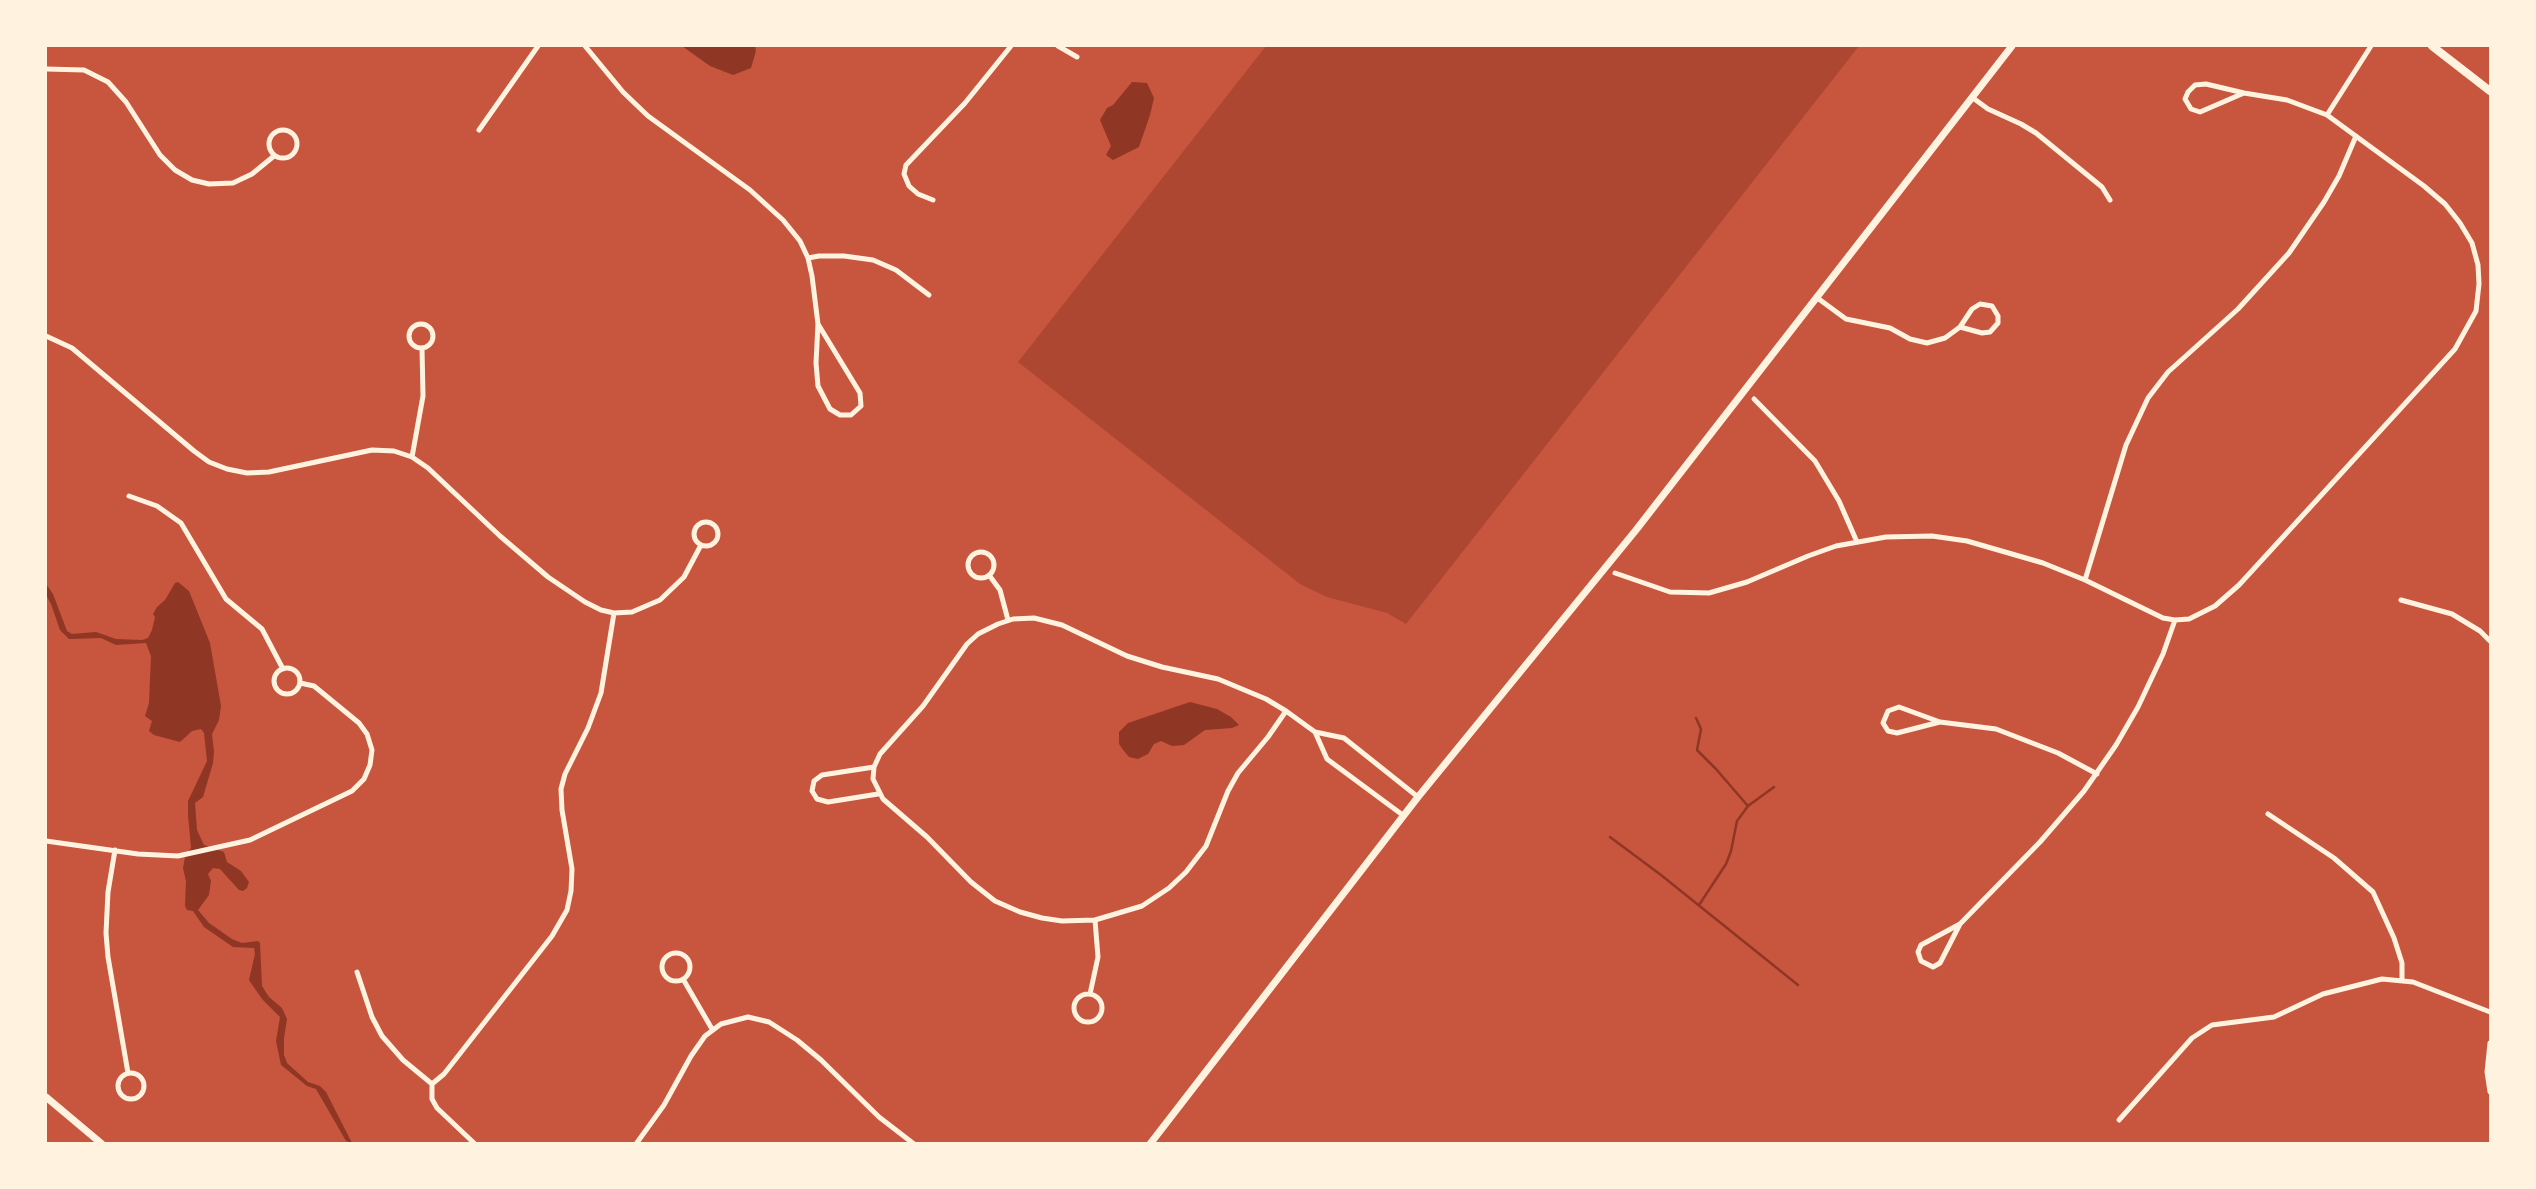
<!DOCTYPE html>
<html>
<head>
<meta charset="utf-8">
<style>
  body { margin:0 }
  #map { position:relative; width:2536px; height:1189px; overflow:hidden; background:#c8553d; font-family:Rubik,sans-serif }
  canvas { display:block }
  .frame { position:absolute; inset:0; border:47px solid #fff3e0; pointer-events:none }
</style>
</head>
<body>
<div id="map">
<canvas width="2536" height="1189"></canvas>
<div class="frame"></div>
</div>
<script>
const g = document.querySelector('canvas').getContext('2d');
g.lineJoin = 'round';
function fillPath(path, color) { g.fillStyle = color; g.fill(path, 'evenodd'); }
const toPath = rows => new Path2D(rows.map(r => 'M' + r).join(''));
function trace(path, color, width, dash) { g.strokeStyle = color; g.lineWidth = width; g.lineCap = dash ? 'butt' : 'round'; g.setLineDash(dash || []); g.stroke(path); }
const green = toPath([
  [1266,46,1859,46,1406,624,1387,613,1327,597,1300,584,1018,362]
]);
const water = toPath([
  [682,46,755,46,756,51,751,68,733,75,710,66],
  [1132,82,1147,83,1154,98,1150,115,1139,147,1113,160,1106,155,1111,146,1100,120,1107,108,1113,105],
  [178,582,189,591,210,643,221,706,219,720,212,734,214,752,213,763,203,797,195,803,197,830,204,845,224,852,227,862,241,871,249,882,247,888,243,891,239,890,220,869,213,868,208,874,211,881,209,895,198,910,209,923,232,939,242,943,258,941,260,943,262,986,269,997,282,1008,287,1019,284,1038,284,1055,287,1063,308,1082,320,1086,326,1092,352,1143,346,1141,316,1089,307,1086,281,1065,276,1041,280,1017,262,999,249,980,255,954,254,948,233,947,204,927,193,911,187,910,185,906,186,881,183,868,185,857,191,848,188,815,188,801,207,761,204,733,201,729,192,731,180,742,154,735,149,731,152,721,145,716,149,703,151,656,146,643,116,645,101,638,69,639,60,630,51,604,46,595,46,584,53,594,67,631,72,634,96,632,116,639,142,640,148,638,152,630,155,617,153,614,157,607,165,600,175,583],
  [1190,702,1217,709,1231,717,1239,725,1232,728,1205,730,1184,745,1172,746,1161,741,1154,744,1148,754,1138,759,1129,757,1124,751,1119,744,1119,732,1128,723]
]);
const stream = toPath([
  [1696,718,1701,729,1697,750,1716,769,1747,805],
  [1610,837,1661,875,1798,985],
  [1699,905,1726,864,1731,851,1737,821,1748,806,1774,787]
]);
const minor = toPath([
  [585,46,623,92,648,116,750,190,783,220,800,241,808,258,812,276,818,324,816,363,818,386,830,409,840,415,851,415,861,406,860,393,818,324],
  [1058,46,1077,57],
  [46,69,84,70,108,82,126,102,160,155,175,170,192,180,209,184,233,183,252,174,274,156],
  [1973,98,1988,109,2021,124,2036,133,2102,187,2110,200],
  [2327,115,2371,46],
  '269 144a14 14 0 1 1 28 0a14 14 0 1 1-28 0Z',
  [479,130,538,46],
  [933,200,918,194,909,186,904,174,906,165,965,103,1011,46],
  [808,258,819,256,844,256,873,260,896,270,929,295],
  [1816,297,1846,319,1890,328,1910,339,1927,343,1945,338,1960,327,1982,333,1990,332,1998,323,1998,316,1992,306,1980,304,1972,309,1960,327],
  '409 336a12 12 0 1 1 24 0a12 12 0 1 1-24 0Z',
  [46,336,72,348,194,451,209,462,227,469,247,473,269,472,372,450,394,451,412,457,428,468,500,536,548,577,585,602,601,610,614,613,632,612,660,600,684,577,701,545],
  [1754,399,1815,461,1839,501,1857,542],
  [412,457,423,396,422,348],
  [129,496,157,506,181,523,226,599,262,629,283,669],
  '694 534a12 12 0 1 1 24 0a12 12 0 1 1-24 0Z',
  '968 565a13 13 0 1 1 26 0a13 13 0 1 1-26 0Z',
  [1615,573,1670,592,1709,593,1747,582,1808,556,1836,546,1886,537,1932,536,1967,541,2043,563,2085,580,2163,618,2175,620,2189,619,2215,606,2239,585,2455,349,2476,311,2479,284,2478,265,2472,243,2460,223,2445,204,2424,186,2327,115,2287,100,2244,93,2206,84,2195,85,2188,92,2185,99,2191,109,2200,112,2244,93],
  [989,575,1000,590,1008,620],
  [2085,580,2126,445,2148,398,2168,372,2238,309,2289,253,2324,202,2339,176,2356,136],
  [2401,600,2452,614,2480,631,2490,641],
  '274 681a13 13 0 1 1 26 0a13 13 0 1 1-26 0Z',
  [1286,711,1268,737,1238,773,1228,791,1206,846,1186,872,1169,888,1142,906,1095,920,1062,921,1042,918,1020,912,995,901,971,882,927,837,883,799,873,779,874,767,880,754,923,706,967,644,978,634,998,624,1013,619,1034,618,1062,625,1127,656,1162,667,1218,679,1266,699,1286,711,1315,732,1327,759,1404,816],
  [1940,722,1897,733,1888,731,1883,723,1888,711,1899,707,1940,722,1996,729,2058,753,2097,774],
  [1315,732,1344,738,1418,797],
  [874,767,822,775,814,781,812,791,817,799,828,802,878,794],
  [2268,814,2334,858,2373,892,2394,938,2402,963,2402,980],
  [46,841,138,854,178,856,250,840,352,791,364,779,370,765,372,750,367,734,359,723,314,686,300,683],
  [115,850,108,892,106,933,108,957,128,1073],
  [1960,924,1940,963,1933,967,1921,961,1918,952,1921,945,1960,924,2040,842,2084,791,2116,745,2138,707,2163,654,2175,620],
  '662 967a14 14 0 1 1 28 0a14 14 0 1 1-28 0Z',
  [357,972,372,1017,382,1036,403,1060,432,1084],
  [683,979,712,1029],
  [1090,994,1098,957,1095,920],
  '1074 1008a14 14 0 1 1 28 0a14 14 0 1 1-28 0Z',
  [2490,1043,2487,1072,2490,1092],
  '118 1086a13 13 0 1 1 26 0a13 13 0 1 1-26 0Z',
  [432,1084,444,1074,552,936,567,910,571,891,572,869,562,810,561,789,565,774,588,728,601,693,614,613],
  [432,1084,432,1099,437,1108,475,1144],
  [2119,1120,2192,1038,2212,1025,2274,1017,2323,994,2382,979,2413,982,2490,1012],
  [636,1144,664,1105,691,1056,705,1036,721,1024,748,1017,769,1022,797,1040,821,1060,879,1117,914,1144]
]);
const tertiary = toPath([
  [46,1097,102,1144],
  [1150,1144,1418,797,1636,530,2012,46]
]);
const secondary = toPath([
  [2432,46,2490,91]
]);
fillPath(green, '#ae4732');
fillPath(water, '#8f3625');
trace(stream, '#8f3625', 2.5);
trace(minor, '#fff3e0', 5);
trace(tertiary, '#fff3e0', 7);
trace(secondary, '#fff3e0', 8);
</script>
</body>
</html>
